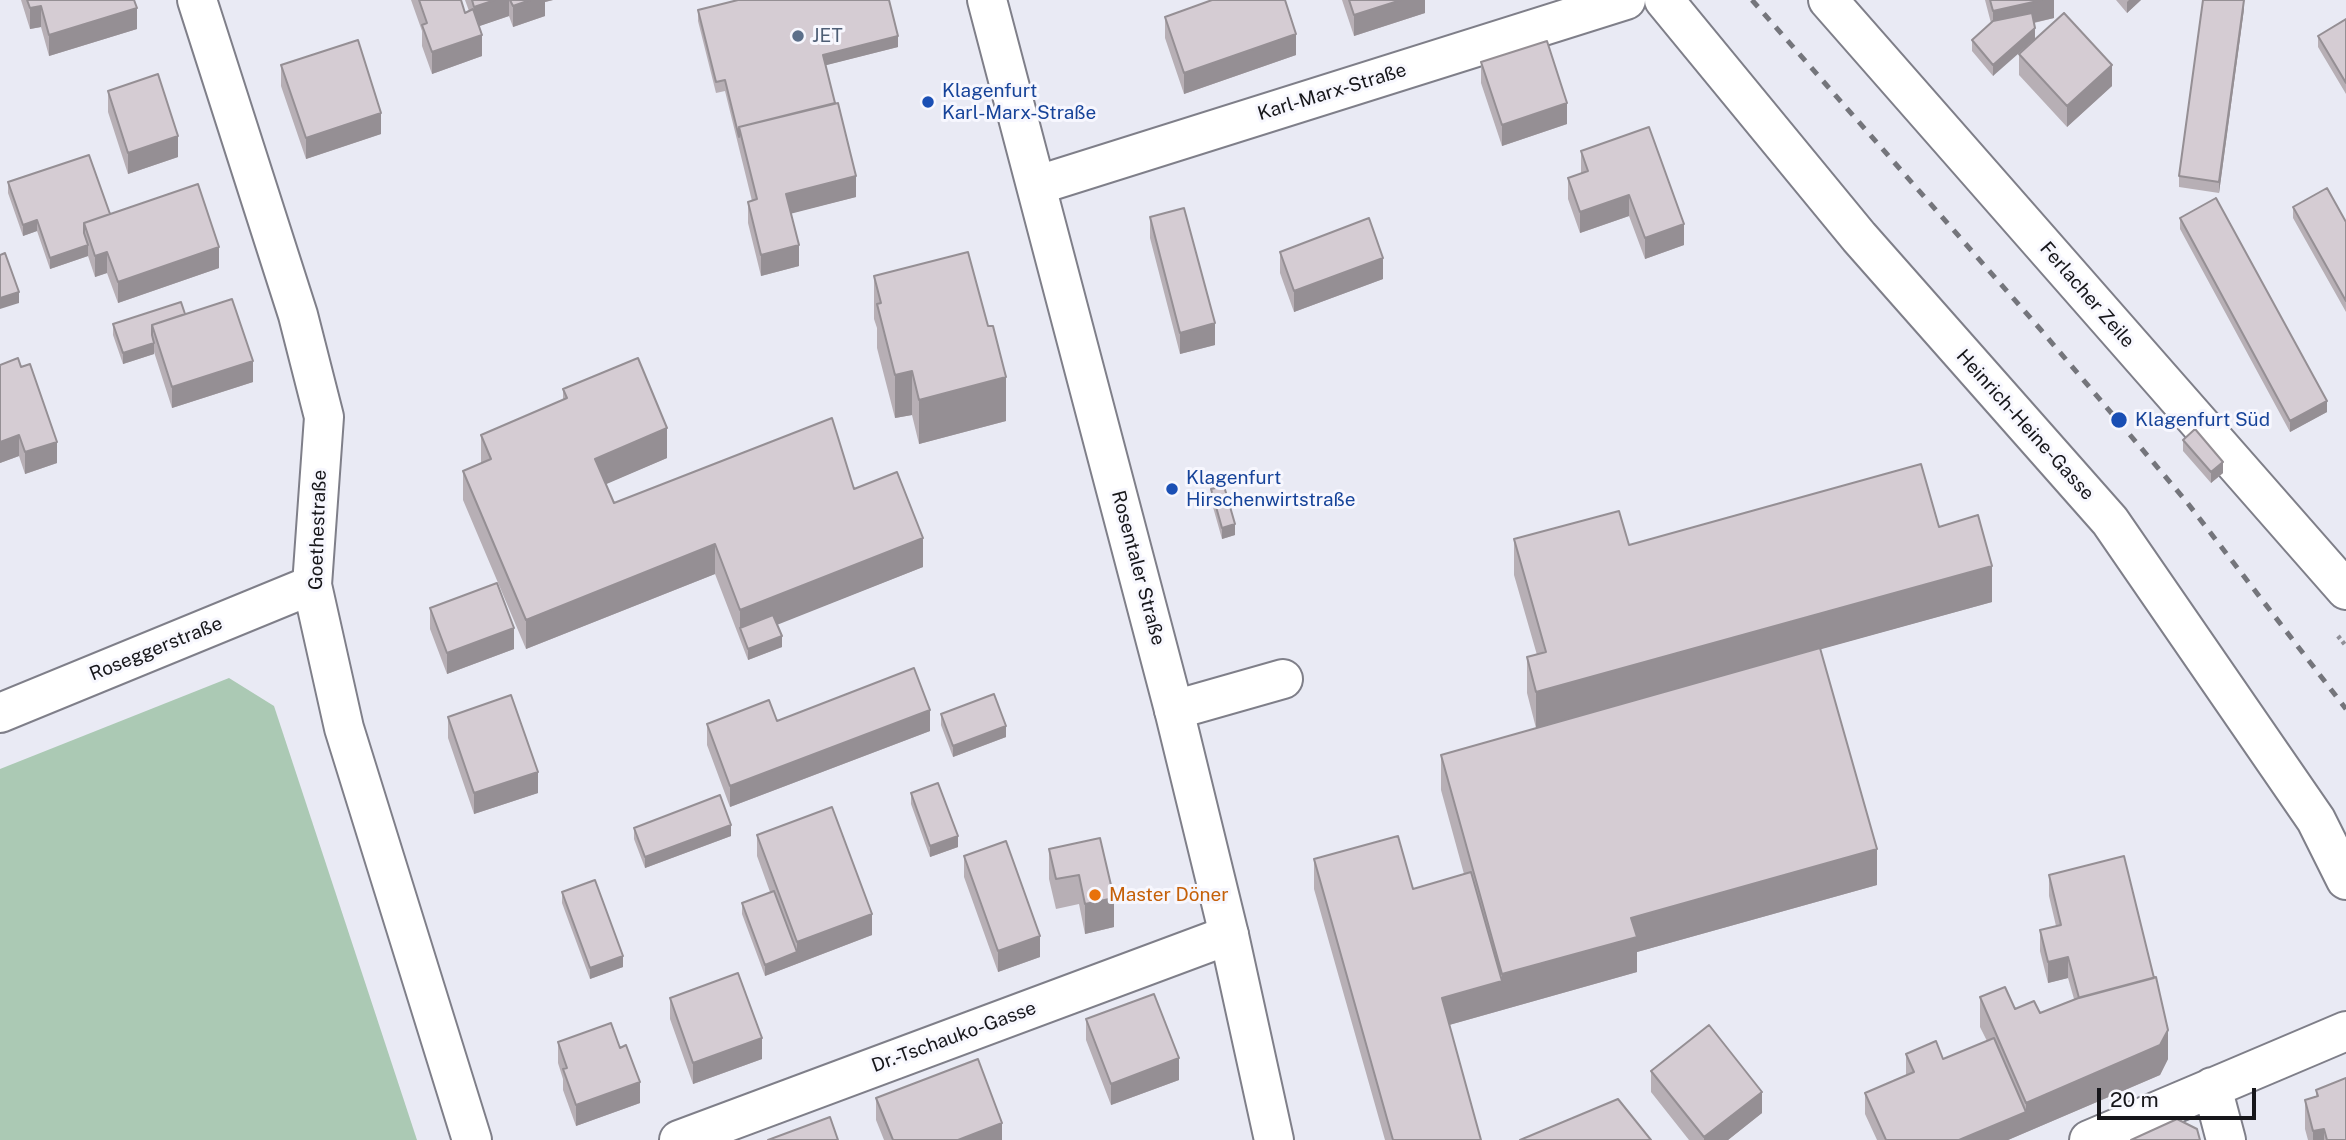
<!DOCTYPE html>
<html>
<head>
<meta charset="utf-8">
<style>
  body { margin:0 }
  #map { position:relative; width:2346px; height:1140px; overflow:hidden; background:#e9eaf4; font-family:"Public Sans",sans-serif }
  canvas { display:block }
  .scale { position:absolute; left:2097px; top:1088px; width:159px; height:32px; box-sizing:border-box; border:4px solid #16161a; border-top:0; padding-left:9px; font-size:21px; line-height:24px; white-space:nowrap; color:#16161a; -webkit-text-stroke:5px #f7f7fe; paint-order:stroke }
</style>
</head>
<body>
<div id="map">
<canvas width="2346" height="1140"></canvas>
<div class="scale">20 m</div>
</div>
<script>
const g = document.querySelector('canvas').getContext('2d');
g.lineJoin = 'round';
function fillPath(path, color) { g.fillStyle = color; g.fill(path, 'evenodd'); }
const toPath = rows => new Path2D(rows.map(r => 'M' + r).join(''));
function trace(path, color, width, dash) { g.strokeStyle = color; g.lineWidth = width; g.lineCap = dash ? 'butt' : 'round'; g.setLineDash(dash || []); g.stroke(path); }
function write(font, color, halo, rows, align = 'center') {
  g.font = font + ' "Public Sans",sans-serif'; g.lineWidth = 6; g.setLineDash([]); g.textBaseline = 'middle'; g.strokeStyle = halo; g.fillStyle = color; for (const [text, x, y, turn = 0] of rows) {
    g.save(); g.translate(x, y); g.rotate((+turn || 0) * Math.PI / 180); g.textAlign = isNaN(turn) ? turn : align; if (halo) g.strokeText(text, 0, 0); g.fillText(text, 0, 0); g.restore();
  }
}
const green = toPath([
  [229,678,274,706,417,1140,0,1140,0,769]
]);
const path = toPath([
  [2338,636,2346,646]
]);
const minor = toPath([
  [197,0,298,315,324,417,312,585,344,728,472,1140],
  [1664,0,1859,237,2110,521,2316,820,2346,880],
  [1828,0,2346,590],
  [1038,185,1626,0],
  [1174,710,1283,679],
  [0,713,312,585],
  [2212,1087,2226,1140],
  [679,1140,1229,935],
  [2089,1140,2346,1031]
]);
const major = toPath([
  [987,0,1174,710,1229,935,1274,1140]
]);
const rail = toPath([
  [1752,0,2041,330,2186,501,2346,709]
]);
const wall = toPath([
  [21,0,134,0,137,29,49,56,41,27,30,29],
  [411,0,461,0,465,13,469,11,465,0,553,0,545,2,545,16,513,27,509,16,479,26,482,56,432,74,422,46,422,31],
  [1342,0,1425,0,1425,13,1354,36],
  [1985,0,2054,0,2054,18,2034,23,1993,76,1972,51,1972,40,1991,23],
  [2116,0,2141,0,2127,13],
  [2244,9,2219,193,2179,187,2179,176],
  [698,10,898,47,826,65,856,197,791,213,799,266,761,276,748,223,748,202,752,201,725,91,716,93,698,21],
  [1165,17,1296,55,1184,94,1165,38],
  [2346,19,2346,94,2318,47,2318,36],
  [2019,54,2112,86,2067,127,2019,75],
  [1481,62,1567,124,1502,146,1481,83],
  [281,65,381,134,306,159,281,86],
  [108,91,178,157,128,174,108,112],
  [1581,151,1684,245,1645,259,1629,216,1580,233,1568,199,1568,178,1581,174],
  [8,182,110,214,219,268,118,303,107,273,95,277,88,256,50,269,37,231,23,236,8,193],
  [2293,207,2346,222,2346,312,2293,218],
  [1150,217,1215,345,1180,354,1150,238],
  [2180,218,2327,412,2290,432,2180,229],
  [1280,252,1383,279,1294,312,1280,273],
  [874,276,988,326,1006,421,919,444,912,415,895,418,877,348,877,328,874,319],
  [185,314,253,382,172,408,154,352,154,354,123,364,113,335,113,324],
  [0,365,57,463,25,474,19,456,0,463],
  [563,389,667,458,605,484,614,503,854,489,923,567,777,624,782,647,748,660,715,574,526,649,463,500,463,471,481,463,481,435,563,400],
  [2183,440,2223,473,2211,483,2183,451],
  [1211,489,1235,535,1222,539,1211,500],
  [1939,527,1992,602,1820,649,1877,885,1637,952,1637,972,1449,1025,1481,1140,1385,1140,1314,889,1314,859,1413,889,1464,874,1441,790,1441,755,1536,728,1527,693,1527,657,1537,655,1514,575,1514,539,1629,545],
  [430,608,514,649,447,674,430,629],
  [941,714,1006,737,953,757,941,725],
  [448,717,538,793,474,814,448,738],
  [777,721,930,731,730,807,707,745,707,724],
  [911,793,958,847,930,857,911,804],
  [634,828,731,836,645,868,634,839],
  [757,835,872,935,765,976,742,914,742,903,770,892,757,856],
  [1100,838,1114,927,1085,934,1079,904,1056,909,1049,879,1049,849],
  [964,856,1040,957,998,972,964,877],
  [2049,875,2168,1059,2160,1075,2008,1140,1877,1140,1865,1114,1865,1093,1906,1075,1906,1054,1943,1059,1987,1041,1980,1027,1980,997,2015,1009,2040,1013,2074,999,2068,978,2048,983,2040,951,2040,930,2056,926,2049,896],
  [562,892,623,967,590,979,562,903],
  [670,998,762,1059,693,1084,670,1019],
  [1086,1019,1179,1080,1111,1105,1086,1040],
  [558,1042,620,1048,640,1103,576,1126,563,1090,563,1079,558,1063],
  [1651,1071,1762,1113,1728,1140,1689,1140,1651,1092],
  [2316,1090,2346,1140,2308,1140,2305,1129,2305,1100,2316,1097],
  [876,1098,1002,1140,884,1140,876,1120]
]);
const shadedWall = toPath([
  [495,0,509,0,509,16,474,28,474,7],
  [530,0,553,0,545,2,545,16,513,27,513,6],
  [1401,0,1425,0,1425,13,1354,36,1354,15],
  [2042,0,2054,0,2054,18,1993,32,1993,11],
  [2129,0,2141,0,2127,13,2127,2],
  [2244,0,2244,9,2219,193,2219,182],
  [41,6,41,27,30,29,30,8],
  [137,8,137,29,49,56,49,35],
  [2035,28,2035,39,1993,76,1993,65],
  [1296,34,1296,55,1184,94,1184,73],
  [482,35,482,56,432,74,432,52],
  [898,36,898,47,823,66,823,55],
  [2112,65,2112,86,2067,127,2067,106],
  [1567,103,1567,124,1502,146,1502,125],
  [381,113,381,134,306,159,306,138],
  [178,136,178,157,128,174,128,153],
  [856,176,856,197,786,215,786,194],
  [1629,195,1629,216,1580,233,1580,212],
  [37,220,37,231,23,236,23,225],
  [1684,224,1684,245,1645,259,1645,238],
  [88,245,88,256,50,269,50,258],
  [799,245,799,266,761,276,761,255],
  [219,247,219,268,118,303,118,282],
  [107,252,107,273,95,277,95,256],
  [1383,258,1383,279,1294,312,1294,291],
  [19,292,19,303,0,309,0,298],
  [1215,323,1215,345,1180,354,1180,333],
  [154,343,154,354,123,364,123,353],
  [253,361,253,382,172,408,172,387],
  [912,371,912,415,895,418,895,375],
  [1006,377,1006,421,919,444,919,400],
  [2327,401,2327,412,2290,432,2290,421],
  [667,428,667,458,595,489,595,459],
  [19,435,19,456,0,463,0,442],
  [57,442,57,463,25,474,25,452],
  [2223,462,2223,473,2211,483,2211,472],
  [1235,524,1235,535,1222,539,1222,528],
  [923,538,923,567,744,638,740,628,740,610],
  [715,544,715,574,526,649,526,620],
  [1992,566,1992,602,1536,728,1536,692],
  [514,628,514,649,447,674,447,653],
  [782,636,782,647,748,660,748,649],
  [930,710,930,731,730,807,730,786],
  [1006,726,1006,737,953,757,953,746],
  [538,772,538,793,474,814,474,793],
  [731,825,731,836,645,868,645,857],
  [958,836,958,847,930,857,930,846],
  [1877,849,1877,885,1637,952,1637,972,1442,1027,1442,998,1502,981,1502,974,1631,918],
  [1114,898,1114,927,1085,934,1085,904],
  [872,914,872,935,765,976,765,965,797,952,797,942],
  [1040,936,1040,957,998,972,998,951],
  [623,956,623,967,590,979,590,968],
  [2068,957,2068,978,2048,983,2048,962],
  [2168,1030,2168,1059,2160,1075,2008,1140,1959,1140,2026,1112,2026,1103],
  [762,1038,762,1059,693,1084,693,1063],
  [1179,1058,1179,1080,1111,1105,1111,1084],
  [640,1082,640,1103,576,1126,576,1105],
  [1762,1092,1762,1113,1728,1140,1704,1140,1704,1137],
  [1002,1123,1002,1140,958,1140],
  [2324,1129,2324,1140,2313,1140,2313,1131]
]);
const building = toPath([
  [27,0,134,0,137,8,49,35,41,6,30,8,27,0],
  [419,0,461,0,465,13,473,9,482,35,432,52,422,25,427,23,419,0],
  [472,0,495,0,474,7,472,0],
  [510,0,530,0,513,6,510,0],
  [738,0,889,0,898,36,823,55,835,103,739,127,739,137,725,80,716,82,698,10,738,0],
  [1212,0,1285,0,1296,34,1184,73,1165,17,1212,0],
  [1349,0,1401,0,1354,15,1349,0],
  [1990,0,2042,0,1993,11,1990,0],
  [2203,0,2244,0,2219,182,2179,176,2203,0],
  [2032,13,2035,28,1993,65,1972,40,1993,21,2032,13],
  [2064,13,2112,65,2067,106,2019,54,2064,13],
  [2346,19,2346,83,2318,36,2346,19],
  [358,40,381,113,306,138,281,65,358,40],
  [1547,41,1567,103,1502,125,1481,62,1547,41],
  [158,74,178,136,128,153,108,91,158,74],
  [838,103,856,176,786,194,799,245,761,255,748,202,757,199,739,127,838,103],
  [1649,127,1684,224,1645,238,1629,195,1580,212,1568,178,1588,171,1581,151,1649,127],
  [89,155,110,214,84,223,84,233,88,245,50,258,37,220,23,225,8,182,89,155],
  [198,184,219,247,118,282,107,252,95,256,84,223,198,184],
  [2327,188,2346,222,2346,301,2293,207,2327,188],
  [2216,198,2327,401,2290,421,2180,218,2216,198],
  [1184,208,1215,323,1180,333,1150,217,1184,208],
  [1369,218,1383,258,1294,291,1280,252,1369,218],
  [968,252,988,326,993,326,1006,377,919,400,912,371,895,375,877,304,881,303,874,276,968,252],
  [5,253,19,292,0,298,0,255,5,253],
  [232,299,253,361,172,387,152,325,232,299],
  [181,302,185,314,152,325,152,335,154,343,123,353,113,324,181,302],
  [18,358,21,367,30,364,57,442,25,452,19,435,0,442,0,365,18,358],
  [638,358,667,428,595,459,614,503,832,418,854,489,897,472,923,538,740,610,715,544,526,620,463,471,491,459,481,435,567,398,563,389,638,358],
  [2195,429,2223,462,2211,472,2183,440,2195,429],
  [1921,464,1939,527,1978,515,1992,566,1536,692,1527,657,1546,652,1514,539,1619,511,1629,545,1921,464],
  [1224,486,1235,524,1222,528,1211,489,1224,486],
  [497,583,514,628,447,653,430,608,497,583],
  [773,615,782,636,748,649,740,628,773,615],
  [1820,648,1877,849,1631,918,1637,937,1502,974,1441,755,1820,648],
  [914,668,930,710,730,786,707,724,769,700,777,721,914,668],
  [994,694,1006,726,953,746,941,714,994,694],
  [511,695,538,772,474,793,448,717,511,695],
  [938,783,958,836,930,846,911,793,938,783],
  [720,795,731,825,645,857,634,828,720,795],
  [832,807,872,914,797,942,757,835,832,807],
  [1398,836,1413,889,1471,872,1502,981,1442,998,1481,1140,1393,1140,1314,859,1398,836],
  [1100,838,1114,898,1085,904,1079,875,1056,879,1049,849,1100,838],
  [1006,841,1040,936,998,951,964,856,1006,841],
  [2124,856,2154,978,2079,998,2068,957,2048,962,2040,930,2061,925,2049,875,2124,856],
  [595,880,623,956,590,968,562,892,595,880],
  [774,891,797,952,765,965,742,903,774,891],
  [738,973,762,1038,693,1063,670,998,738,973],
  [2156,977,2168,1030,2160,1045,2026,1103,1980,997,2005,987,2015,1009,2034,1001,2040,1013,2081,997,2156,977],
  [1154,994,1179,1058,1111,1084,1086,1019,1154,994],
  [611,1023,620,1048,626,1045,640,1082,576,1105,563,1069,567,1068,558,1042,611,1023],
  [1709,1025,1762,1092,1704,1137,1651,1071,1709,1025],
  [1994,1038,2026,1112,1959,1140,1886,1140,1865,1093,1914,1072,1906,1054,1936,1041,1943,1059,1994,1038],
  [978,1059,1002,1123,958,1140,893,1140,876,1098,978,1059],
  [2346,1078,2346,1140,2327,1140,2324,1129,2313,1131,2305,1100,2318,1096,2316,1090,2346,1078],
  [1618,1099,1651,1140,1520,1140,1618,1099],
  [830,1117,838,1140,768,1140,830,1117],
  [2177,1119,2197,1129,2200,1140,2131,1140,2177,1119]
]);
const markers = [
  [798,36,7,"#5c6f8a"],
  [928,102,7,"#1a4fb4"],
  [2119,420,9,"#1a4fb4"],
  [1172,489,7,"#1a4fb4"],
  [1095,895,7,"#e8710a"]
];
const serviceNames = [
  ["JET",812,36]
];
const transitNames = [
  ["Klagenfurt",942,91],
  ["Karl-Marx-Straße",942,113],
  ["Klagenfurt Süd",2135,420],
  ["Klagenfurt",1186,478],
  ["Hirschenwirtstraße",1186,500]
];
const streetNames = [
  ["Karl-Marx-Straße",1332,92,-17],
  ["Ferlacher Zeile",2087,295,49],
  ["Heinrich-Heine-Gasse",2025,425,48],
  ["Goethestraße",318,530,-88],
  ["Rosentaler Straße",1138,568,75],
  ["Roseggerstraße",156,649,-22],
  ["Dr.-Tschauko-Gasse",954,1037,-20]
];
const foodNames = [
  ["Master Döner",1109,895]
];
fillPath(green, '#abc9b4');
trace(minor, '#7f7f89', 42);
trace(major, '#7f7f89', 42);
trace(path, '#909098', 4.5, [3.5, 3.5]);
trace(minor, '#fff', 38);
trace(major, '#fff', 38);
trace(rail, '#74757b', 5, [9, 9]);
fillPath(wall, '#b7afb5');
fillPath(shadedWall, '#958f94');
fillPath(building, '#d5ccd3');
trace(building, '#958f94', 2);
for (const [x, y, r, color] of markers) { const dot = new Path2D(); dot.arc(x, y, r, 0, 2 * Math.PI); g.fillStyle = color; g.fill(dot); trace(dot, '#f7f7fe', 2.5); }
write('19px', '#4e5e75', '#f7f7fe', serviceNames, 'left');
write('19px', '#164399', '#f7f7fe', transitNames, 'left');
write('19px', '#16161a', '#f7f7fe', streetNames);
write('19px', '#c56008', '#f7f7fe', foodNames, 'left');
</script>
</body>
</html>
